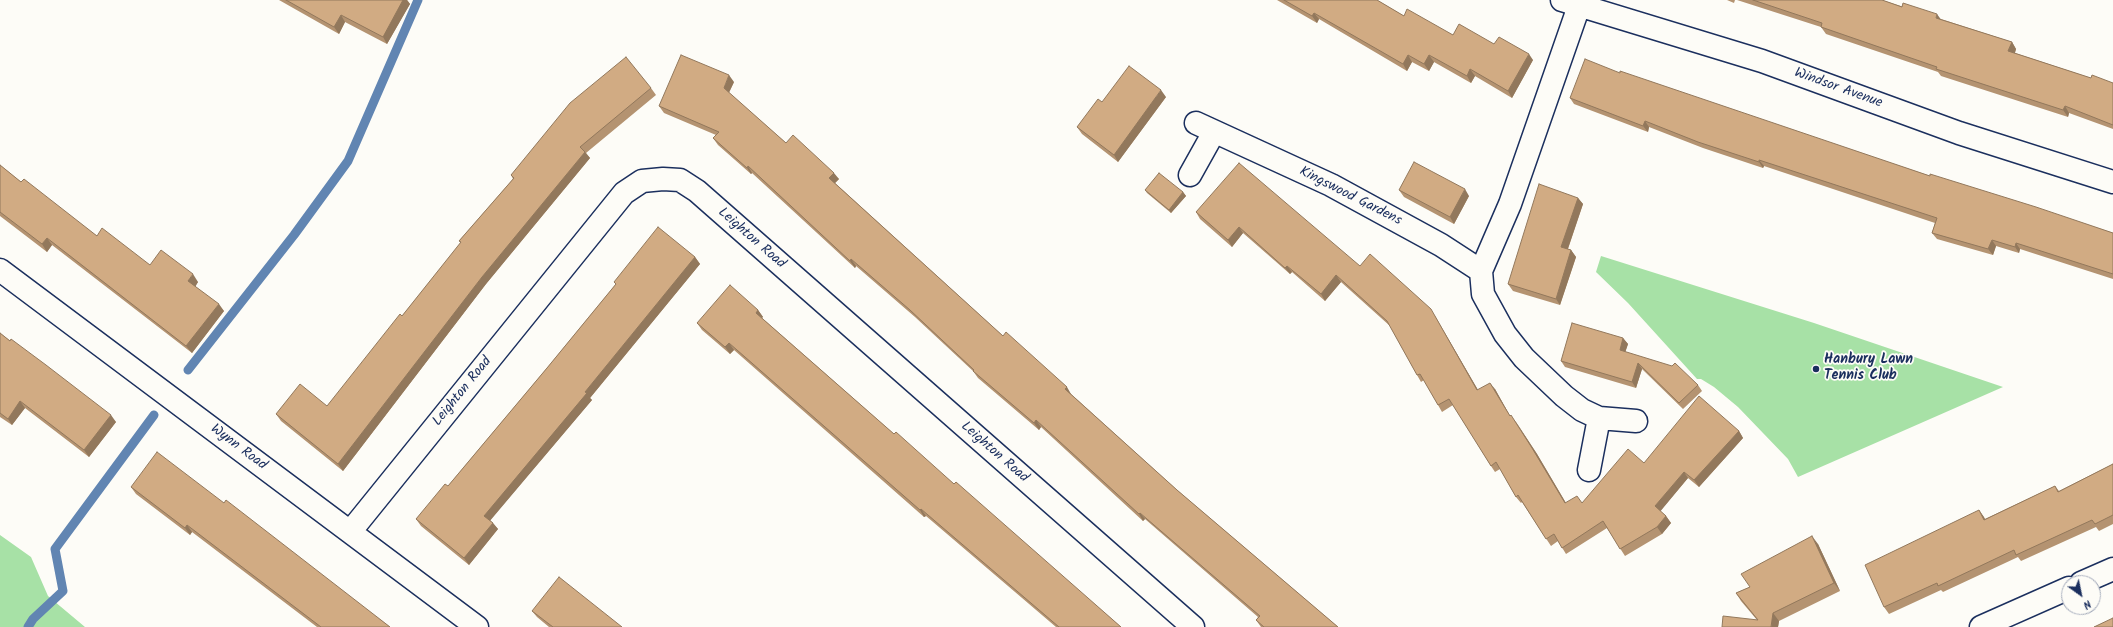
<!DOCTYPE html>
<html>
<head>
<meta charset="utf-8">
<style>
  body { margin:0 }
  #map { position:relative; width:2113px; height:627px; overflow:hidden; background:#fdfcf7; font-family:Kalam,sans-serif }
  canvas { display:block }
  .north { position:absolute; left:2061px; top:575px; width:40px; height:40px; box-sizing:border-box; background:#fdfcf7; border:1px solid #a3aaba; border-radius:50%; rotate:147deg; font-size:11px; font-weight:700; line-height:16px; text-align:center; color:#1b2f5e }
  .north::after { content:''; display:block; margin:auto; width:14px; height:18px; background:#1b2f5e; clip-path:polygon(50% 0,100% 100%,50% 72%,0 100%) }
</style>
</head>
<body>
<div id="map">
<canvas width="2113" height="627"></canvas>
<div class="north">N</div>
</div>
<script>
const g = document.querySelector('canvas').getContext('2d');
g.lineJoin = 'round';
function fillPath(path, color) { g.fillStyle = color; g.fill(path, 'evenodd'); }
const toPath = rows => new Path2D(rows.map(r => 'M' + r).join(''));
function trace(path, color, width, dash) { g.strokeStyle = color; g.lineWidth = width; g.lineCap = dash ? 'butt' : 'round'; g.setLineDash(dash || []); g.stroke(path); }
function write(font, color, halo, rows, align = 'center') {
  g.font = font + ' Kalam,sans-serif'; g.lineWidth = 3.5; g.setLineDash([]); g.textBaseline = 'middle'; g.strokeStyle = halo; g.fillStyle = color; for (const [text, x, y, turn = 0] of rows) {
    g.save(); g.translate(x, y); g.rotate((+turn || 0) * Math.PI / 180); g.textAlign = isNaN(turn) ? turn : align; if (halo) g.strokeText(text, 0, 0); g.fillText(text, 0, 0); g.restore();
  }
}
const green = toPath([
  [1601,256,1814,323,2003,387,1798,477,1788,459,1738,407,1714,387,1701,379,1697,379,1628,303,1596,272],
  [0,535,31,557,48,596,85,627,0,627]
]);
const stream = toPath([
  [188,370,294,235,348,161,418,0],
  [28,627,33,619,63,591,55,549,154,415]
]);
const minor = toPath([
  [1562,0,1762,61,1959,133,2113,182],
  [1196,123,1331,185,1441,245,1481,271,1483,294,1505,334,1524,358,1564,396,1582,410,1599,418,1636,421],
  [1190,175,1214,132],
  [0,270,477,627],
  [1481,271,1510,204,1579,6],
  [1589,470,1599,418],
  [350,532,624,193,642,181,663,179,680,180,697,191,1193,627],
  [2081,583,2113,569],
  [1981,627,2069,588]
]);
const wall = toPath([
  [279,0,407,0,410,4,387,44,345,22,339,34],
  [1277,0,1377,0,1404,16,1453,35,1494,44,1533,60,1512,98,1475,76,1471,83,1434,62,1429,71,1412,62,1407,71,1319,19,1317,23],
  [1727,0,1735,0,1734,3],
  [1737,0,1882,0,2012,42,2016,49,2015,53,2091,78,2113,83,2113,129,2069,113,2068,117,1941,76,1938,72,1826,34,1821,27],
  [1620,73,1930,176,2113,233,2113,279,2020,249,2019,253,1996,246,1993,255,1937,239,1932,233,1935,223,1764,166,1763,168,1703,148,1649,127,1648,132,1574,104,1570,98],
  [734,82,729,93,786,143,839,179,835,183,1003,336,1071,394,1177,490,1338,627,1261,627,1256,620,1258,617,1145,519,1143,521,1041,427,1039,430,978,378,973,371,915,317,856,266,855,268,752,173,751,174,718,145,713,138,716,135,664,113,659,106],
  [651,88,656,95,586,153,590,158,486,284,343,471,281,421,276,414,327,406,402,316,461,243,459,241,513,179,511,175],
  [1166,97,1118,162,1082,134,1077,127,1102,102],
  [0,165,21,182,97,236,150,265,198,282,195,286,224,311,192,353,52,245,47,252,0,216],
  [1145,190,1183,192,1186,196,1171,213,1147,193],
  [1399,190,1469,196,1454,224,1404,197],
  [1578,198,1583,204,1568,249,1571,250,1576,257,1560,305,1513,291,1508,284],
  [1196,212,1360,266,1435,316,1478,390,1495,389,1510,416,1516,422,1537,454,1566,503,1582,503,1644,463,1739,431,1743,438,1699,487,1688,478,1660,511,1666,516,1671,523,1662,534,1625,556,1607,528,1566,554,1558,541,1551,546,1522,502,1521,503,1516,497,1500,469,1495,472,1491,466,1453,405,1442,412,1438,405,1424,380,1421,382,1417,375,1390,326,1341,282,1325,301,1292,272,1290,274,1243,233,1232,247,1200,219],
  [695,257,700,264,590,398,592,400,490,520,498,529,469,565,421,526,416,519,448,486,547,368,616,284,614,282],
  [758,310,763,317,762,318,894,434,954,484,1121,627,1056,627,926,516,924,517,734,350,730,354,702,330,697,323],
  [0,333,116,422,89,457,25,408,12,425,0,417],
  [1623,338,1628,344,1625,352,1698,385,1702,391,1683,409,1642,369,1636,388,1565,367,1561,361],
  [2113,464,2113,524,2099,531,2096,527,2021,561,2018,557,1943,592,1941,590,1889,614,1884,607,1979,510,1985,519,2055,486,2059,491],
  [131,487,224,503,390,627,317,627,192,532,190,535,136,494],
  [1818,544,1840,591,1779,621,1778,627,1757,620,1741,601,1736,593,1750,587],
  [532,611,622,627,549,627,537,617]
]);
const shadedWall = toPath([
  [403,0,407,0,410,4,387,44,383,37],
  [1314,13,1319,19,1317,23,1312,16],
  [1937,14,1942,21,1936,18],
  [341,15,345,22,339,34,334,27],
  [2012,42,2016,49,2013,58,2008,51],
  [1529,54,1533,60,1512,98,1508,91],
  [1408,55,1412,62,1407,71,1403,64],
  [1429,55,1434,62,1429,71,1424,64],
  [1470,69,1475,76,1471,83,1467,76],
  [729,75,734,82,728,94,724,88],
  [1161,90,1166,97,1118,162,1114,155],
  [2065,106,2069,113,2068,117,2063,110],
  [1645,121,1649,127,1648,132,1643,126],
  [585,152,590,158,486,284,343,471,338,464,482,277],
  [1759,160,1764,166,1763,168,1759,162],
  [748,166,752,173,751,174,747,168],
  [834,173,839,179,834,184,829,178],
  [1465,189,1469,196,1454,224,1450,217],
  [1183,192,1186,196,1171,213,1169,210],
  [1578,198,1583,204,1566,254,1561,247],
  [1239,227,1243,233,1232,247,1228,240],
  [47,238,52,245,47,252,42,244],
  [1992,240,1996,246,1993,255,1988,249],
  [2016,243,2020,249,2019,253,2015,247],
  [1571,250,1576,257,1560,305,1556,299],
  [695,257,700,264,590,398,592,400,489,522,484,516],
  [851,259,856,266,855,268,850,261],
  [1287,266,1292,272,1290,274,1285,268],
  [193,274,198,282,194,289,188,281],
  [1336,275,1341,282,1325,301,1321,294],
  [219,304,224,311,192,353,186,346],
  [1431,309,1435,316,1482,397,1477,390],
  [758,310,763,317,760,319,756,313],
  [1623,338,1628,344,1624,356,1620,350],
  [729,343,734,350,730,354,725,347],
  [1638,363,1642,369,1636,388,1632,382],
  [1490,383,1495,389,1514,423,1510,416],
  [1067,387,1071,394,1069,396,1065,389],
  [20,401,25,408,12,425,8,419],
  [111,415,116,422,89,457,84,450],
  [1036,420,1041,427,1039,430,1034,423],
  [1516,422,1537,454,1570,510,1565,503],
  [1739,431,1743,438,1699,487,1694,480],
  [1684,472,1688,478,1659,513,1655,506],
  [921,509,926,516,924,517,920,510],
  [1979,510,1984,517,1988,526,1984,520],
  [1140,513,1145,519,1143,521,1139,514],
  [1666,516,1671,523,1662,534,1657,527],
  [493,523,498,529,469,565,464,558],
  [187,525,192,532,190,535,185,528],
  [1812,536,1818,544,1840,591,1834,583],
  [1773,613,1779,621,1778,627,1771,627]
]);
const building = toPath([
  [286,0,403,0,383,37,341,15,334,27,286,0],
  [1284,0,1377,0,1404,16,1407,9,1453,35,1459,24,1494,44,1499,37,1529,54,1508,91,1470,69,1467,76,1429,55,1424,64,1408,55,1403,64,1314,13,1312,16,1284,0],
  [1753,0,1882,0,1902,7,1903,3,1937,14,1936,18,2012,42,2008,51,2091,78,2092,75,2113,83,2113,125,2065,106,2063,110,1936,69,1937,67,1821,27,1822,23,1753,0],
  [681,55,729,75,724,88,786,143,793,135,834,173,829,178,1003,336,1006,332,1067,387,1065,389,1177,490,1338,627,1264,627,1256,620,1260,616,1140,513,1139,514,1036,420,1034,423,973,371,974,370,910,310,851,259,850,261,748,166,747,168,713,138,719,132,659,106,681,55],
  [626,57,651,88,580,147,585,152,482,277,338,464,276,414,300,384,327,406,400,314,402,316,461,242,459,241,514,178,511,175,570,103,626,57],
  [1585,59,1620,73,1620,71,1930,176,1930,174,2036,207,2113,233,2113,274,2016,243,2015,247,1992,240,1988,249,1932,233,1937,218,1759,160,1759,162,1698,142,1645,121,1643,126,1570,98,1585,59],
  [1129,66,1161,90,1114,155,1077,127,1098,99,1102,102,1129,66],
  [1414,162,1465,189,1450,217,1399,190,1414,162],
  [1239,163,1360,266,1370,254,1431,309,1477,390,1490,383,1510,416,1511,415,1532,448,1565,503,1577,496,1582,503,1628,449,1644,463,1699,396,1739,431,1694,480,1684,472,1655,506,1666,516,1657,527,1620,549,1603,521,1562,548,1554,534,1546,539,1518,495,1516,497,1496,462,1491,466,1449,399,1438,405,1420,374,1417,375,1387,321,1336,275,1321,294,1287,266,1285,268,1239,227,1228,240,1196,212,1239,163],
  [0,165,21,182,24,179,97,236,102,228,150,265,161,250,193,274,188,281,219,304,186,346,47,238,42,244,0,212,0,165],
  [1159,173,1183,192,1169,210,1145,190,1159,173],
  [1539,184,1578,198,1561,247,1571,250,1556,299,1508,284,1539,184],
  [658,227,695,257,585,392,587,393,484,516,493,523,464,558,416,519,445,484,448,486,547,368,616,284,614,282,658,227],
  [730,285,758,310,756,313,894,434,896,432,954,484,956,482,1121,627,1059,627,921,509,920,510,729,343,725,347,697,323,730,285],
  [1572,323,1623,338,1620,350,1672,366,1675,363,1698,385,1679,403,1638,363,1632,382,1561,361,1572,323],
  [0,333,10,341,11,339,46,365,111,415,84,450,20,401,8,419,0,413,0,333],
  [157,452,224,503,226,500,390,627,321,627,187,525,185,528,131,487,157,452],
  [2113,464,2113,515,2095,524,2092,520,2016,555,2014,550,1938,586,1937,583,1884,607,1865,565,1979,510,1984,520,2055,486,2058,492,2113,464],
  [1812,536,1834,583,1773,613,1771,627,1722,627,1723,616,1758,620,1736,593,1750,587,1741,574,1812,536],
  [559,577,622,627,553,627,532,611,559,577],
  [2113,618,2113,627,2094,627,2113,618]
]);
const markers = [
  [1816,369,4,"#1b2f5e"]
];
const streetNames = [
  ["Windsor Avenue",1838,89,20],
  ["Kingswood Gardens",1350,197,27],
  ["Leighton Road",751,239,41],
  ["Leighton Road",463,392,-51],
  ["Wynn Road",238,448,37],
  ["Leighton Road",994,453,41]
];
const poiNames = [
  ["Hanbury Lawn",1824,361],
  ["Tennis Club",1824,377]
];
fillPath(green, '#a7e1a6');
trace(stream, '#6185b2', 9);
trace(minor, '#1b2f5e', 25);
trace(minor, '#fdfcf7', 22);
fillPath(wall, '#b49371');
fillPath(shadedWall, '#92785c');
fillPath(building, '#d1ab83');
trace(building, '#92785c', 1);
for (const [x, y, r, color] of markers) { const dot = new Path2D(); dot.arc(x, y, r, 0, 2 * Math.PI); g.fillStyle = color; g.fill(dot); trace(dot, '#fdfcf7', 1.5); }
write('14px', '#1b2f5e', '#fdfcf7', streetNames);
write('bold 14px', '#1b2f5e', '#fdfcf7', poiNames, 'left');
</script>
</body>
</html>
